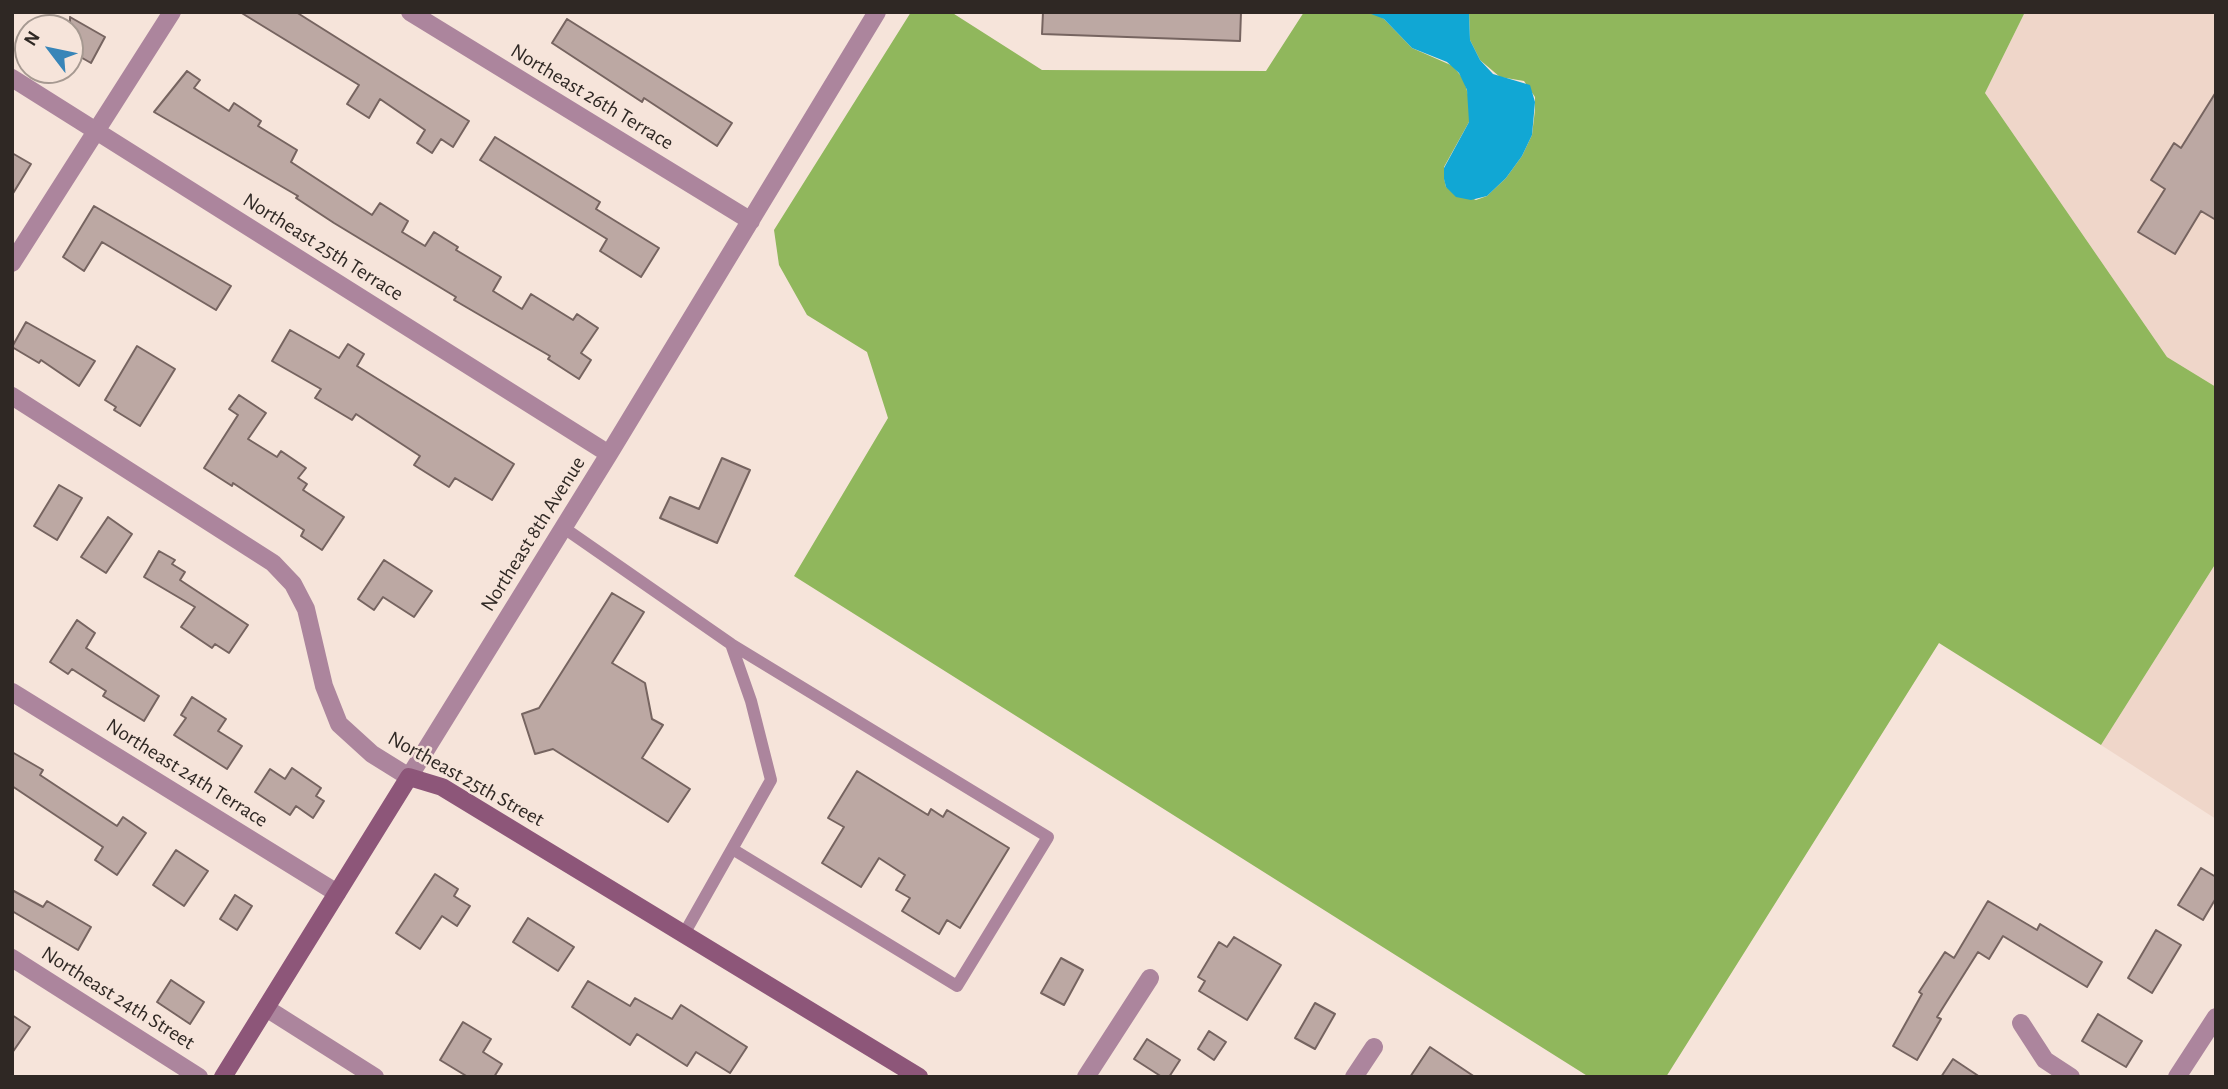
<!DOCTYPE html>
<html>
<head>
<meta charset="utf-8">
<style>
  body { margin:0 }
  #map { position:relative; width:2228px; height:1089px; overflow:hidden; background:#f6e4da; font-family:"Alegreya Sans",sans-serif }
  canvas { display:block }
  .frame { position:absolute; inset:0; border:14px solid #2f2824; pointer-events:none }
  .north { position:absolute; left:14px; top:14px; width:70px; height:70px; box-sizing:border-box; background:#f6e4da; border:2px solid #a69991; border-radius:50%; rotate:302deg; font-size:19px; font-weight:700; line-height:28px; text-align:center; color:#2f2824 }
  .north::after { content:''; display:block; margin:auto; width:24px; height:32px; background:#3885b8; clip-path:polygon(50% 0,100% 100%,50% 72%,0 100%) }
</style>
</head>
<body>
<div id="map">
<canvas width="2228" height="1089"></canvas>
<div class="frame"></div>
<div class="north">N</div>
</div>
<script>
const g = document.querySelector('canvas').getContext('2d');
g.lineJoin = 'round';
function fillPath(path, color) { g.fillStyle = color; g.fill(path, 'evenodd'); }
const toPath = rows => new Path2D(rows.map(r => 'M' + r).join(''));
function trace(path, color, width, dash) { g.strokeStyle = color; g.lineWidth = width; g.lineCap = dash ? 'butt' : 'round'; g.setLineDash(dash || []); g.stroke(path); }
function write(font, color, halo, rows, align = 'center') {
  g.font = font + ' "Alegreya Sans",sans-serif'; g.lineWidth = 5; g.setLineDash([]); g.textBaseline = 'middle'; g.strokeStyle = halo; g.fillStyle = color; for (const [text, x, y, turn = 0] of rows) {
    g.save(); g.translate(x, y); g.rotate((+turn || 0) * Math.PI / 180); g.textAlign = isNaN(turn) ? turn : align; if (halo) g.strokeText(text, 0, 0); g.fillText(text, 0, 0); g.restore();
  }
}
const built = toPath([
  [2025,12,2216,12,2216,387,2167,357,1985,93],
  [2216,563,2216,819,2101,745]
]);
const forest = toPath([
  [911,12,951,12,1042,70,1266,71,1304,12,1373,13,1384,19,1412,48,1453,66,1464,80,1469,98,1469,122,1444,167,1444,178,1446,187,1476,200,1487,196,1506,178,1522,156,1532,135,1535,110,1535,97,1524,81,1500,77,1480,60,1470,40,1469,12,2025,12,1985,93,2167,357,2216,387,2216,563,2101,745,1939,643,1666,1077,1589,1077,794,576,888,418,867,352,807,315,779,265,774,230]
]);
const water = toPath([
  [1366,12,1469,12,1470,40,1480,60,1493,74,1530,85,1535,102,1532,135,1522,156,1506,178,1487,196,1471,200,1456,197,1446,187,1444,179,1444,168,1469,122,1467,90,1459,73,1447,62,1412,48,1384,19]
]);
const building = toPath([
  [240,12,296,12,469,121,453,147,441,139,432,153,417,143,425,130,380,99,369,118,347,104,359,85,240,12],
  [1043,12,1241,12,1240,41,1042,34,1043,12],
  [70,17,105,37,91,63,70,51,70,17],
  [567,19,732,123,717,146,644,98,642,102,552,43,567,19],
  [187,71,200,80,194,88,229,111,234,103,261,121,258,126,297,150,291,162,372,215,380,203,408,221,402,232,425,246,434,232,458,247,456,250,501,277,493,291,522,309,531,294,573,320,577,314,598,328,581,353,591,360,579,379,548,359,550,356,454,300,456,297,334,223,296,198,298,196,154,112,187,71],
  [2216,92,2216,220,2201,211,2175,254,2138,232,2165,189,2151,180,2174,143,2181,148,2216,92],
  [495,137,600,202,596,209,659,248,641,277,600,251,607,239,480,160,495,137],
  [12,153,31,164,12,195,12,153],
  [94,206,231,286,216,310,102,242,84,271,63,257,94,206],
  [26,322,95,361,79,386,41,360,39,363,12,347,26,322],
  [290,330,339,358,348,344,364,354,357,366,514,464,492,500,455,478,449,487,414,465,420,456,356,414,352,420,315,398,321,389,272,361,290,330],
  [137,346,175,369,140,426,114,410,116,407,105,400,137,346],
  [239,395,266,413,248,439,277,457,281,451,306,468,298,478,307,484,303,490,344,517,322,550,301,536,304,530,233,483,232,486,204,468,238,415,229,409,239,395],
  [722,458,750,470,717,543,660,518,670,497,699,509,722,458],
  [59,485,82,498,57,540,34,526,59,485],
  [108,517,132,534,106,573,81,557,108,517],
  [159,551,175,560,172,564,185,572,180,580,248,625,229,653,215,644,212,648,181,627,195,607,144,577,159,551],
  [384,560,432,591,414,617,383,597,374,610,358,599,384,560],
  [612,593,644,612,612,663,645,683,652,719,663,725,642,758,690,789,668,822,553,749,535,754,522,714,539,708,612,593],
  [77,620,95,633,86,648,159,696,144,721,103,696,106,691,72,669,68,674,50,662,77,620],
  [192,697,226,719,218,731,242,746,227,769,174,735,186,718,181,715,192,697],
  [12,752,43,770,40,775,117,826,123,817,146,833,117,875,95,860,103,847,12,786,12,752],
  [292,768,321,788,316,796,324,801,313,818,296,806,290,815,255,792,270,769,285,779,292,768],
  [857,771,928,815,931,809,943,817,947,810,1009,848,960,928,947,920,939,934,902,911,910,898,896,890,905,875,879,858,861,887,822,863,844,827,828,818,857,771],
  [176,850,208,871,184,906,153,885,176,850],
  [2201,868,2216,877,2216,898,2203,920,2178,905,2201,868],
  [435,874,458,889,454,896,470,906,457,926,442,916,420,949,396,933,435,874],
  [12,890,43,907,47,901,91,927,78,950,12,911,12,890],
  [235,895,252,906,237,930,220,919,235,895],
  [1988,901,2037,930,2040,924,2102,962,2087,987,2003,936,1989,959,1978,952,1937,1017,1941,1019,1917,1060,1893,1046,1922,994,1919,992,1945,952,1954,958,1988,901],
  [528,918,574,947,558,971,513,942,528,918],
  [2156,930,2181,945,2152,993,2128,978,2156,930],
  [1234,937,1281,965,1247,1020,1199,991,1205,981,1198,977,1219,942,1227,947,1234,937],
  [1061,958,1083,970,1064,1005,1041,993,1061,958],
  [171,980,204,1002,190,1024,157,1002,171,980],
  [588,981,630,1006,635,998,672,1019,681,1005,747,1047,730,1073,696,1052,687,1066,637,1034,630,1045,572,1007,588,981],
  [1315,1003,1335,1014,1315,1049,1295,1038,1315,1003],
  [2098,1014,2142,1041,2126,1067,2082,1041,2098,1014],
  [12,1015,30,1027,12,1053,12,1015],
  [463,1022,491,1039,483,1052,502,1064,494,1077,468,1077,440,1060,463,1022],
  [1209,1031,1226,1042,1214,1060,1198,1049,1209,1031],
  [1147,1039,1180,1060,1169,1077,1162,1077,1134,1059,1147,1039],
  [1430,1047,1475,1077,1410,1077,1430,1047],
  [1953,1059,1980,1077,1941,1077,1953,1059]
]);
const lane = toPath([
  [564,528,731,644,751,701,771,780,684,934],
  [731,644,1048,837,957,986,734,850]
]);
const street = toPath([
  [410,12,751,221],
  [12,78,609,454],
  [12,263,172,12],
  [12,396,273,563,293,584,306,609,324,686,339,724,372,754,409,777,609,454,877,12],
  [12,692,337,893],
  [12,958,199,1077],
  [266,1008,375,1077],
  [2021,1023,2045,1060,2071,1077],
  [1086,1077,1150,978],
  [1354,1077,1374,1047],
  [2177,1077,2216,1017]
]);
const secondary = toPath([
  [223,1077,409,777,442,787,919,1077]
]);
const streetNames = [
  ["Northeast 26th Terrace",592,97,31],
  ["Northeast 25th Terrace",323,247,32],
  ["Northeast 8th Avenue",533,534,-58],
  ["Northeast 24th Terrace",187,773,32],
  ["Northeast 25th Street",466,779,29],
  ["Northeast 24th Street",118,998,32]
];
fillPath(built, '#efd6c9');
fillPath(forest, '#90b75c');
fillPath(water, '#11a7d4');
fillPath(building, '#bca8a3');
trace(building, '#766460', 2);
trace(lane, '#ac859d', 12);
trace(street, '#ac859d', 18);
trace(secondary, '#8d5679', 18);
write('21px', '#2f2824', '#f6e4da', streetNames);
</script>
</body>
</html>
